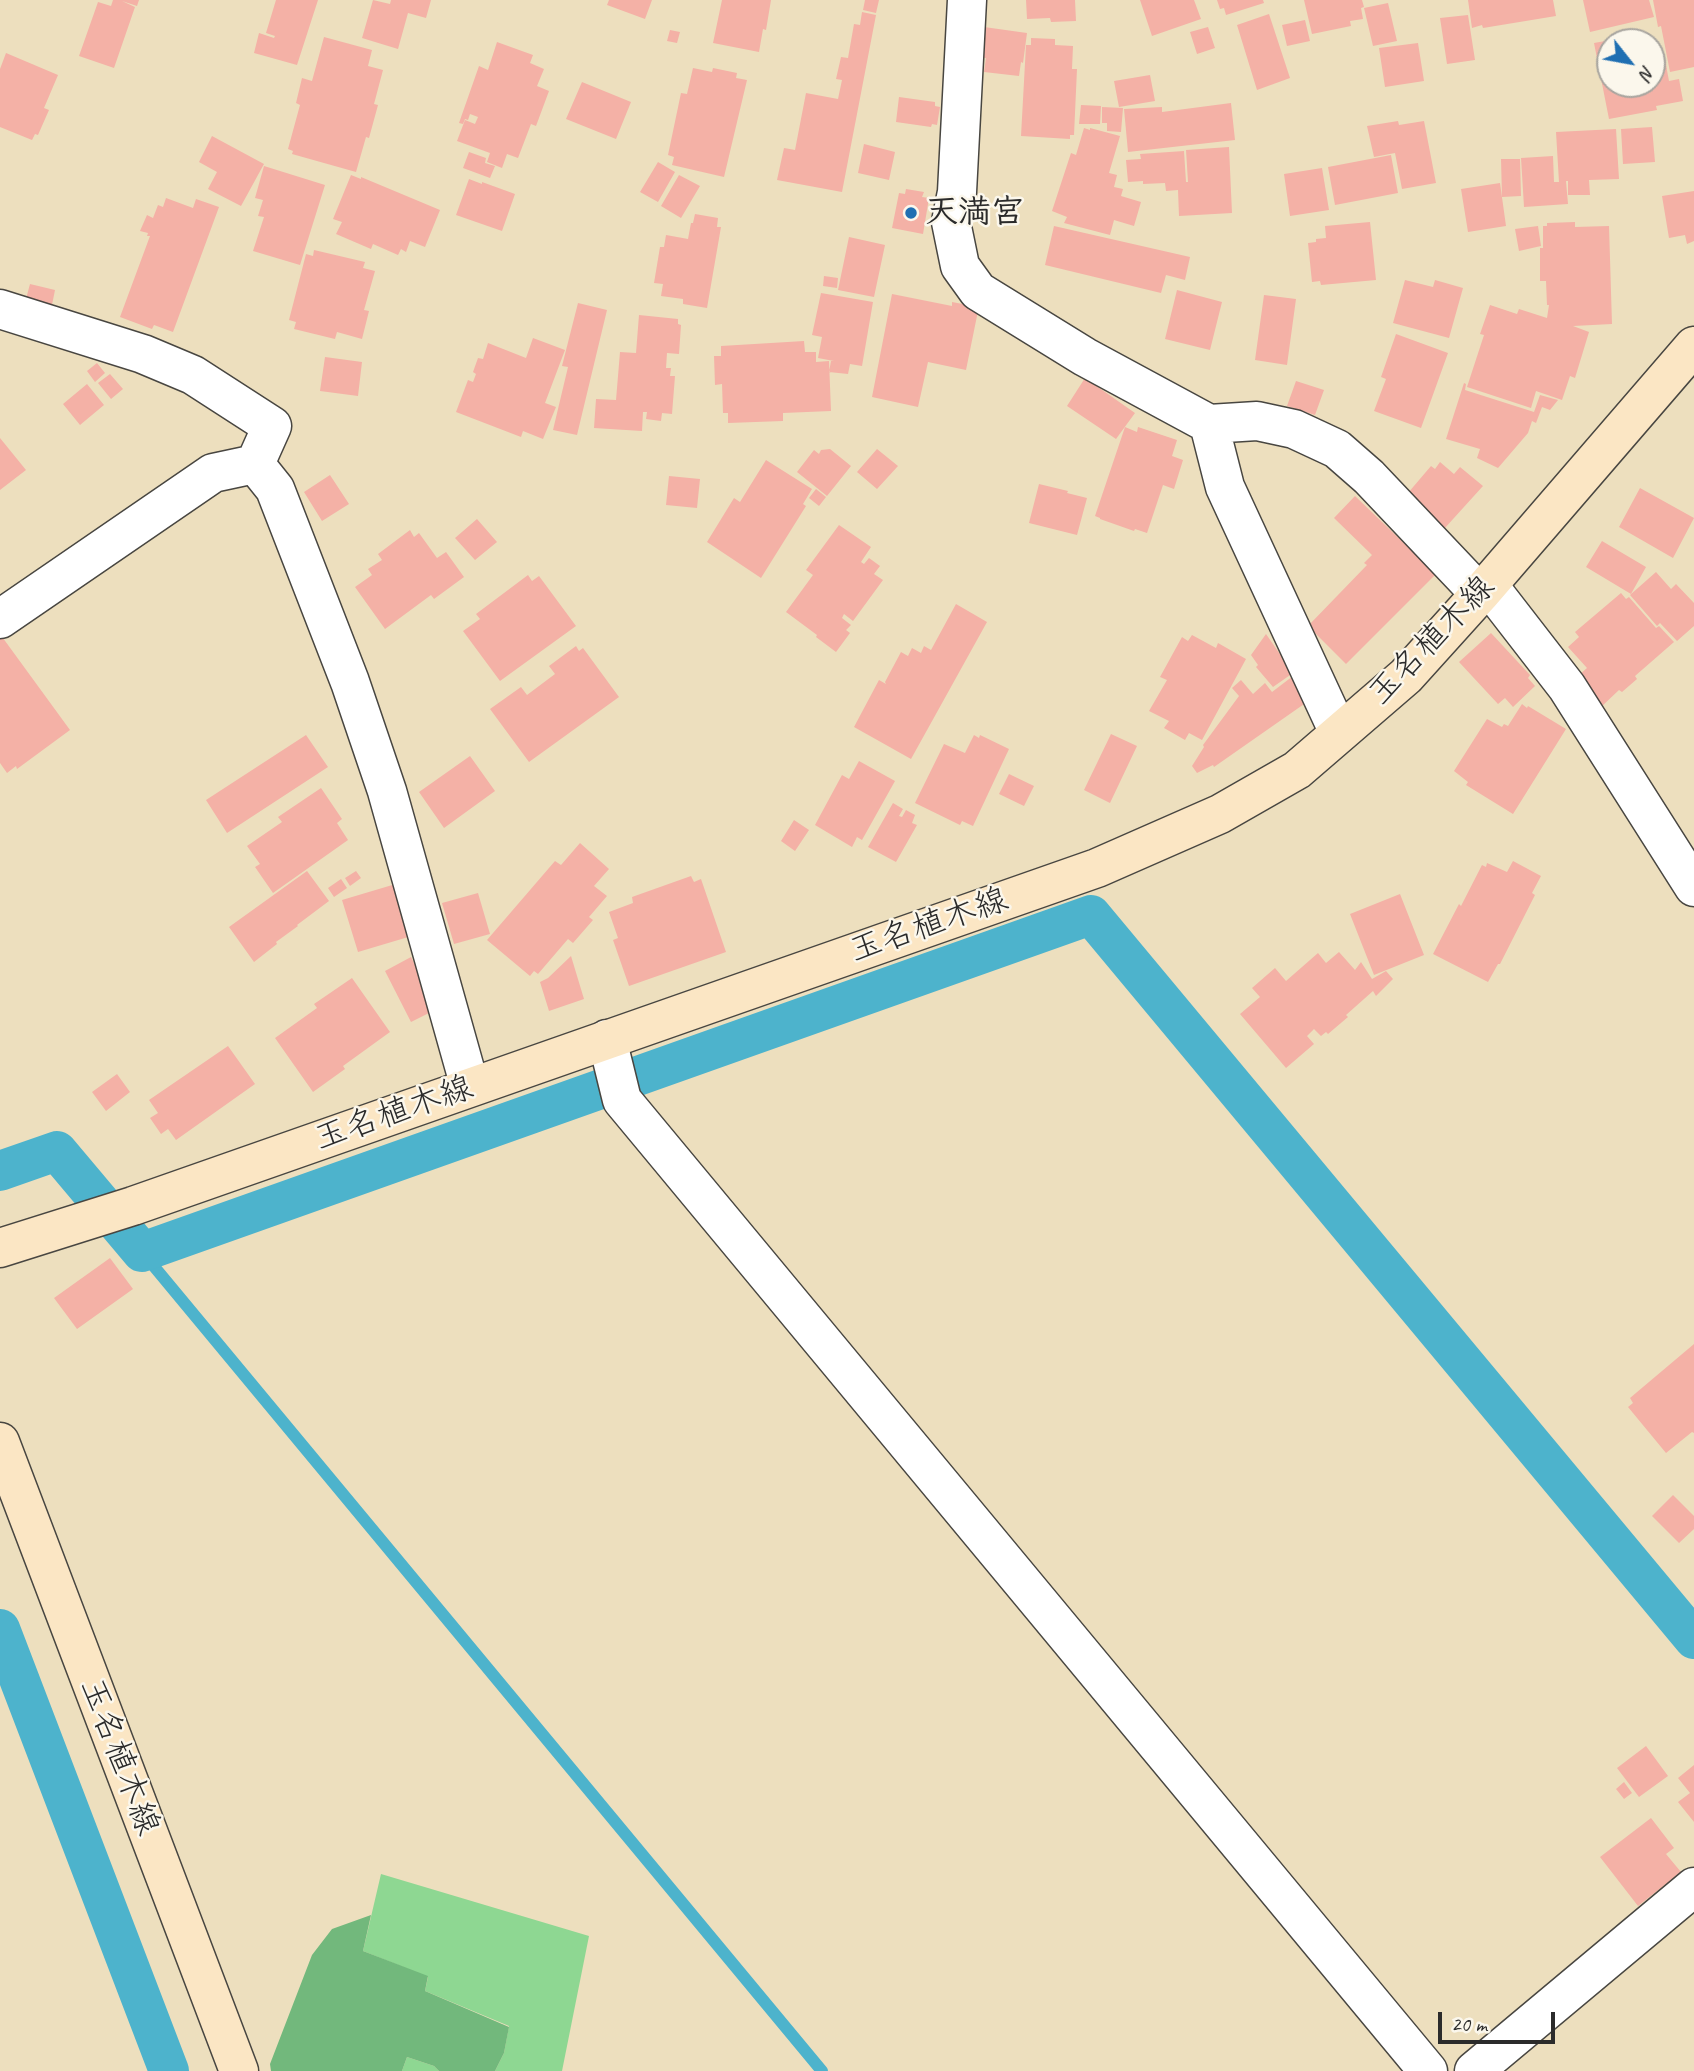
<!DOCTYPE html>
<html>
<head>
<meta charset="utf-8">
<style>
  body { margin:0 }
  #map { position:relative; width:1694px; height:2071px; overflow:hidden; background:#eddfbe; font-family:Caveat,sans-serif }
  canvas { display:block }
  .north { position:absolute; left:1596px; top:28px; width:70px; height:70px; box-sizing:border-box; background:#fbf7ec; border:2px solid #a8a59f; border-radius:50%; rotate:121deg; font-size:19px; font-weight:700; line-height:28px; text-align:center; color:#2b2b2b }
  .north::after { content:''; display:block; margin:auto; width:24px; height:32px; background:#1f6fb2; clip-path:polygon(50% 0,100% 100%,50% 72%,0 100%) }
  .scale { position:absolute; left:1438px; top:2012px; width:117px; height:32px; box-sizing:border-box; border:4px solid #2b2b2b; border-top:0; padding-left:9px; font-size:21px; line-height:24px; white-space:nowrap; color:#2b2b2b; -webkit-text-stroke:5px #fbf7ec; paint-order:stroke }
</style>
</head>
<body>
<div id="map">
<canvas width="1694" height="2071"></canvas>
<div class="north">N</div>
<div class="scale">20 m</div>
</div>
<script>
const g = document.querySelector('canvas').getContext('2d');
g.lineJoin = 'round';
function fillPath(path, color) { g.fillStyle = color; g.fill(path, 'evenodd'); }
const toPath = rows => new Path2D(rows.map(r => 'M' + r).join(''));
function trace(path, color, width, dash) { g.strokeStyle = color; g.lineWidth = width; g.lineCap = dash ? 'butt' : 'round'; g.setLineDash(dash || []); g.stroke(path); }
function write(font, color, halo, rows, align = 'center') {
  g.font = font + ' Caveat,"Klee One",sans-serif'; g.lineWidth = 5; g.setLineDash([]); g.textBaseline = 'middle'; g.strokeStyle = halo; g.fillStyle = color; for (const [text, x, y, turn = 0] of rows) {
    g.save(); g.translate(x, y); g.rotate((+turn || 0) * Math.PI / 180); g.textAlign = isNaN(turn) ? turn : align; if (halo) g.strokeText(text, 0, 0); g.fillText(text, 0, 0); g.restore();
  }
}
const green = toPath([
  [381,1874,589,1936,562,2071,495,2071,504,2053,509,2026,425,1991,428,1977,363,1951],
  [407,2057,434,2066,439,2071,402,2071]
]);
const forest = toPath([
  [371,1915,363,1951,428,1976,425,1991,509,2027,504,2053,495,2071,439,2071,434,2066,407,2057,402,2071,271,2071,270,2064,312,1955,332,1929]
]);
const stream = toPath([
  [142,1252,822,2071]
]);
const canal = toPath([
  [0,1171,57,1151,142,1252,1091,915,1694,1639],
  [0,1629,169,2071]
]);
const building = toPath([
  [113,0,139,0,137,6,122,1,135,7,114,68,79,56,98,2,111,6],
  [276,0,318,0,297,65,254,53,259,33,274,38,275,36,266,33],
  [373,0,390,4,391,0,431,0,426,18,408,13,398,49,362,38],
  [609,0,652,0,645,19,607,5],
  [722,0,771,0,766,30,763,29,759,52,713,43],
  [865,0,879,0,876,13,863,10],
  [1026,0,1075,0,1076,21,1051,22,1050,18,1027,19],
  [1140,0,1194,0,1201,19,1152,36],
  [1217,0,1263,0,1264,3,1226,15,1224,8,1220,9],
  [1304,0,1362,0,1364,7,1361,8,1363,19,1350,21,1351,26,1312,34],
  [1468,0,1553,0,1556,16,1483,28,1482,25,1472,28],
  [1583,0,1649,0,1654,17,1590,32],
  [1653,0,1694,0,1694,67,1670,72,1661,26,1658,27],
  [1388,3,1397,41,1373,46,1364,8],
  [862,12,876,15,842,192,777,180,784,148,795,150,806,93,838,99,842,80,836,79,841,57,848,58,854,24,860,25],
  [1269,14,1290,78,1257,90,1237,25],
  [1468,15,1475,60,1447,64,1440,18],
  [1305,20,1310,41,1287,46,1282,25],
  [984,27,1027,33,1023,63,1021,62,1019,76,984,72,986,58,980,58],
  [1208,27,1215,48,1197,54,1190,32],
  [670,30,680,32,677,43,667,41],
  [324,37,372,50,368,66,383,70,374,104,378,105,369,138,366,137,356,172,292,154,293,151,288,149,300,105,296,103,302,78,312,81],
  [1031,38,1055,39,1055,45,1073,46,1072,69,1077,69,1074,135,1070,135,1070,139,1021,136,1026,45,1031,45],
  [1622,38,1622,42,1610,42,1610,84,1652,84,1652,57,1664,54,1669,81,1679,79,1683,101,1656,106,1657,110,1609,119,1594,43],
  [497,42,533,55,530,63,544,69,537,86,549,91,536,126,531,124,518,158,507,154,502,168,487,162,490,153,457,141,465,120,475,124,478,117,470,114,468,120,465,119,463,124,459,123,479,66,488,70],
  [1418,43,1424,81,1385,87,1379,48],
  [6,53,58,75,44,108,49,110,38,135,35,134,32,140,0,127,0,69],
  [693,68,712,72,713,68,737,73,736,78,747,80,724,177,672,165,674,157,668,155,681,93,687,94],
  [1150,75,1155,101,1119,107,1114,81],
  [582,82,631,102,616,139,566,119],
  [899,97,935,102,935,106,940,107,937,125,932,124,931,127,896,122],
  [1231,103,1235,140,1128,152,1124,109,1162,107,1162,112],
  [1081,105,1101,106,1100,124,1079,124],
  [1102,107,1123,108,1121,132,1107,131,1107,123,1102,123],
  [1398,121,1399,125,1424,121,1436,183,1402,189,1395,153,1374,157,1367,126],
  [1652,127,1655,162,1623,164,1621,129],
  [1084,128,1090,130,1090,128,1120,136,1109,173,1117,175,1114,187,1123,189,1121,196,1141,202,1134,226,1114,220,1110,235,1064,223,1067,217,1052,211,1071,153,1076,155],
  [1616,129,1619,179,1589,180,1590,195,1568,195,1568,181,1566,181,1568,204,1524,207,1521,158,1553,156,1554,182,1559,182,1556,132],
  [212,136,264,164,241,206,208,189,217,172,199,162],
  [864,144,895,152,889,180,858,173],
  [1229,147,1232,213,1179,216,1178,190,1166,191,1165,183,1143,184,1143,181,1128,182,1126,160,1141,159,1140,154,1184,151,1186,182,1188,182,1186,150],
  [469,152,486,158,485,163,495,166,490,178,463,168],
  [1391,155,1398,193,1335,205,1328,167],
  [1501,159,1520,159,1521,196,1502,197],
  [658,162,675,172,658,202,640,192],
  [264,166,325,185,300,265,253,251,264,217,258,216,263,200,255,198],
  [1322,168,1329,210,1290,216,1284,174],
  [351,175,361,179,361,177,440,210,425,247,410,241,406,252,401,249,398,255,373,244,371,249,336,234,342,222,333,219],
  [679,175,700,186,681,218,661,206],
  [469,179,482,184,482,182,515,194,502,231,456,215],
  [1500,183,1506,226,1468,232,1461,189],
  [906,189,924,192,922,197,929,198,923,234,892,228,899,193,905,194],
  [1694,191,1694,241,1687,244,1685,235,1669,238,1662,196],
  [166,198,193,208,196,199,219,207,173,332,154,325,152,329,120,317,150,236,147,236,148,233,140,231,147,215,153,218,158,205,163,207],
  [695,214,718,218,717,227,721,227,707,308,683,304,683,299,661,296,663,284,654,283,660,247,664,247,666,235,688,239,691,223,693,223],
  [1370,222,1376,280,1321,285,1320,281,1312,282,1308,243,1316,242,1316,239,1326,238,1325,226],
  [1575,222,1575,227,1609,226,1612,324,1573,326,1589,332,1575,378,1570,376,1562,400,1536,391,1531,408,1467,387,1484,335,1480,334,1490,305,1517,314,1519,309,1547,318,1549,305,1547,305,1546,281,1540,281,1540,248,1543,248,1543,226,1547,226,1547,223],
  [1054,226,1190,257,1185,280,1166,275,1161,293,1045,265],
  [1538,226,1541,246,1519,251,1515,229],
  [849,237,885,245,874,297,838,290],
  [314,250,365,262,363,268,375,271,364,310,369,311,362,339,337,332,335,339,294,329,296,322,289,320,306,254,313,256],
  [824,276,838,278,837,288,823,286],
  [1405,280,1433,287,1435,280,1463,288,1449,338,1393,323],
  [30,284,55,290,52,305,26,299],
  [1177,290,1222,302,1210,350,1165,339],
  [821,293,873,302,862,366,850,364,848,374,829,372,831,361,834,361,818,358,822,337,812,335],
  [892,294,952,306,952,302,973,306,978,311,966,370,928,362,918,407,872,397],
  [1264,295,1296,299,1287,365,1255,360],
  [578,303,607,310,577,435,553,430,568,367,562,366],
  [639,315,678,319,678,324,681,325,679,354,667,353,666,368,671,368,670,376,675,376,672,414,662,413,661,421,646,419,647,412,643,412,642,431,594,428,596,399,616,400,620,352,636,353],
  [1396,334,1448,353,1421,428,1374,411,1386,379,1381,377],
  [533,338,565,350,545,403,556,407,543,439,523,431,521,437,456,412,468,380,473,382,476,374,473,372,478,358,483,359,488,343,526,358],
  [804,341,805,352,816,352,816,362,829,361,831,411,783,413,783,421,728,423,728,413,723,413,722,384,715,385,714,356,721,356,721,346],
  [325,357,362,362,358,396,320,391],
  [97,363,105,373,95,382,87,371],
  [110,374,123,389,111,399,98,383],
  [1085,378,1135,413,1116,439,1067,406],
  [1296,381,1324,390,1315,415,1287,406],
  [1464,383,1466,384,1465,390,1534,412,1540,395,1558,400,1550,410,1542,407,1536,423,1532,421,1528,433,1498,468,1477,458,1480,449,1446,439],
  [87,384,104,405,80,425,63,404],
  [1125,427,1137,432,1138,427,1177,440,1172,456,1183,460,1174,489,1163,485,1147,533,1135,529,1134,531,1100,519,1100,518,1095,516],
  [0,438,26,470,0,490],
  [830,449,851,466,827,496,797,472,814,450,819,454,821,450],
  [877,449,898,466,877,489,857,472],
  [766,460,812,489,803,504,806,506,761,578,707,542,734,498,740,502],
  [1440,462,1454,474,1460,467,1483,486,1444,529,1402,500,1431,466,1435,469],
  [330,475,349,504,322,521,304,492],
  [669,476,700,479,697,508,666,505],
  [1039,484,1068,491,1067,493,1087,498,1077,535,1029,523],
  [1640,488,1694,518,1673,558,1619,527],
  [816,489,826,497,819,506,809,498],
  [1355,496,1436,574,1346,664,1308,626,1367,565,1364,563,1372,555,1334,518],
  [477,519,497,542,475,560,455,538],
  [839,525,871,547,861,562,864,564,869,558,880,566,874,574,883,580,853,621,844,614,842,618,851,625,846,630,850,633,836,652,816,637,817,635,786,612,813,575,806,570],
  [410,530,414,537,419,533,437,558,446,552,464,577,434,599,431,595,385,629,355,587,372,575,368,569,382,560,378,554],
  [1602,541,1646,567,1631,594,1586,567],
  [1656,572,1671,589,1676,584,1694,603,1694,626,1677,641,1660,623,1657,626,1630,595],
  [528,575,532,581,539,576,576,626,500,681,463,631,480,619,476,614],
  [1621,593,1626,599,1629,597,1656,628,1659,626,1674,642,1635,676,1637,679,1622,692,1619,690,1600,708,1579,675,1587,668,1568,647,1579,637,1575,632],
  [956,604,987,622,911,759,854,727,879,680,886,684,885,682,901,652,908,656,912,648,921,653,924,646,931,650],
  [1491,633,1530,675,1528,678,1535,686,1513,707,1505,698,1498,704,1459,662],
  [0,634,70,730,17,769,16,766,7,773,0,763],
  [1266,634,1293,673,1273,687,1256,667,1258,665,1251,655],
  [1192,635,1216,648,1218,643,1246,659,1202,740,1189,733,1185,740,1164,728,1169,721,1149,711,1167,680,1160,677,1182,637,1188,641],
  [576,646,579,651,583,648,619,697,529,762,490,709,521,687,527,695,555,674,549,666],
  [1293,676,1304,691,1300,694,1307,702,1214,767,1213,765,1197,773,1192,766,1204,747,1203,745,1239,696,1232,688,1241,680,1253,694,1265,683,1272,692],
  [1522,704,1527,708,1528,706,1566,729,1513,814,1466,785,1468,782,1454,771,1487,719,1502,727,1504,724,1508,726],
  [1111,734,1137,746,1110,803,1084,790],
  [306,735,328,767,227,833,206,800],
  [974,735,979,738,980,735,1009,749,973,826,962,821,960,825,915,803,944,744,965,753],
  [470,756,495,791,444,828,419,792],
  [859,761,895,781,862,840,857,837,852,847,815,825,842,775,849,779],
  [1009,774,1034,786,1024,806,999,794],
  [321,788,342,819,337,823,348,840,273,893,255,867,260,864,247,846,282,822,278,817],
  [893,803,903,809,899,816,902,817,906,810,915,815,912,823,917,825,896,862,868,847],
  [794,820,809,830,795,851,781,841],
  [580,843,609,869,594,886,607,896,589,917,593,920,573,943,568,939,538,974,534,971,530,976,487,940,555,861,561,865],
  [1513,861,1541,876,1532,893,1535,895,1500,964,1498,964,1488,982,1433,954,1459,904,1461,906,1482,865,1486,867,1487,863,1507,872],
  [307,871,329,901,297,925,298,926,276,942,277,944,254,962,229,927],
  [356,871,361,878,350,886,345,878],
  [691,876,694,882,701,879,726,952,629,986,613,940,618,938,609,912,633,903,632,897],
  [341,879,347,888,334,897,328,888],
  [399,883,415,935,358,952,342,900],
  [478,893,490,934,454,944,442,903],
  [1400,894,1424,955,1374,975,1350,914],
  [1339,952,1355,970,1361,962,1372,979,1386,971,1393,979,1376,996,1373,991,1346,1015,1348,1017,1328,1034,1326,1032,1321,1036,1314,1029,1307,1036,1314,1044,1286,1068,1240,1014,1260,997,1252,988,1275,968,1286,981,1318,953,1326,963],
  [571,956,584,999,549,1011,540,982,548,978],
  [411,957,437,1009,411,1022,385,971],
  [352,978,390,1032,343,1066,345,1069,313,1092,275,1038,317,1008,314,1004],
  [228,1046,255,1084,176,1140,168,1129,161,1134,150,1118,158,1113,149,1100],
  [117,1074,130,1092,106,1111,92,1092],
  [110,1258,133,1289,77,1329,54,1298],
  [1694,1344,1694,1433,1692,1432,1666,1453,1628,1407,1633,1403,1630,1398],
  [1673,1495,1694,1516,1694,1529,1679,1543,1652,1516],
  [1646,1746,1668,1776,1639,1797,1617,1768],
  [1694,1765,1694,1822,1678,1802,1690,1793,1678,1778],
  [1624,1782,1632,1793,1624,1799,1616,1789],
  [1651,1818,1674,1848,1666,1854,1681,1872,1638,1906,1600,1857]
]);
const minor = toPath([
  [967,0,957,192,951,222,960,266,978,291,1085,357,1209,424,1257,421,1294,429,1337,449,1369,477,1480,594],
  [0,309,143,354,193,375,272,426,255,464,213,473,0,619],
  [1209,424,1225,487,1339,733],
  [255,464,275,489,350,682,387,791,470,1087],
  [1488,585,1567,687,1694,887],
  [607,1039,622,1100,1428,2071],
  [1474,2071,1694,1887]
]);
const secondary = toPath([
  [0,1248,133,1206,1097,868,1220,814,1297,770,1406,676,1480,594,1694,346],
  [0,1442,239,2071]
]);
const markers = [
  [911,213,7,"#1f6fb2"]
];
const poiNames = [
  ["天満宮",925,213]
];
const streetNames = [
  ["玉名植木線",1432,641,-46],
  ["玉名植木線",929,926,-19],
  ["玉名植木線",394,1114,-19],
  ["玉名植木線",119,1757,69]
];
fillPath(green, '#8ed792');
fillPath(forest, '#72b87c');
trace(stream, '#4db3cc', 12);
trace(canal, '#4db3cc', 40);
fillPath(building, '#f4b1a6');
trace(minor, '#484641', 41);
trace(secondary, '#484641', 41);
trace(minor, '#fff', 38);
trace(secondary, '#fbe6c4', 38);
for (const [x, y, r, color] of markers) { const dot = new Path2D(); dot.arc(x, y, r, 0, 2 * Math.PI); g.fillStyle = color; g.fill(dot); trace(dot, '#fbf7ec', 2.5); }
write('bold 33px', '#2b2b2b', '#fbf7ec', poiNames, 'left');
write('33px', '#2b2b2b', '#fbf7ec', streetNames);
</script>
</body>
</html>
